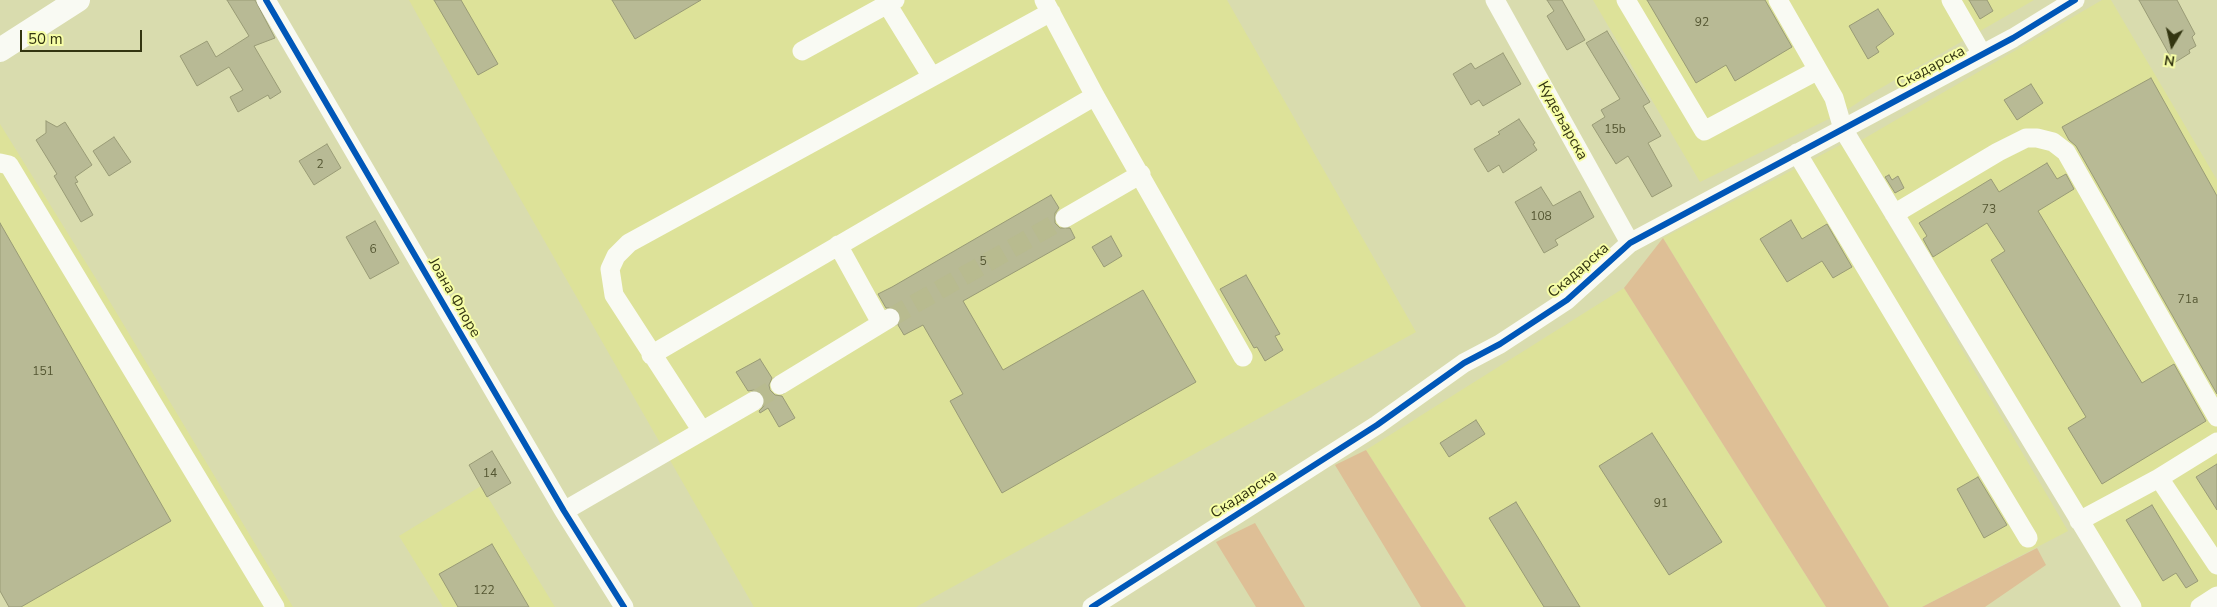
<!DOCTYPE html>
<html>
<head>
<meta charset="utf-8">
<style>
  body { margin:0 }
  #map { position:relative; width:2217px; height:607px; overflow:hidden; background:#d9dcae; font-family:"Nunito Sans",sans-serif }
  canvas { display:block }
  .north { position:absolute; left:2147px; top:20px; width:50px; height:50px; -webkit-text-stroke:4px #f7fea7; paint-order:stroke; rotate:189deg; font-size:14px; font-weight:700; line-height:20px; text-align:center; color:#333511 }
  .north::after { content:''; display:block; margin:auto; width:18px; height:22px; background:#333511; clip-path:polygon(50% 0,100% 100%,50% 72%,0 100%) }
  .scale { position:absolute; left:20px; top:30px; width:122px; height:22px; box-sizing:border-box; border:2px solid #333511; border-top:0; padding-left:6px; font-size:15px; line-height:18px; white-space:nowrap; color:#333511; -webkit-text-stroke:4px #f7fea7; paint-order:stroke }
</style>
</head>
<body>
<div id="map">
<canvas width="2217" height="607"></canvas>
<div class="north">N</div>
<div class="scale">50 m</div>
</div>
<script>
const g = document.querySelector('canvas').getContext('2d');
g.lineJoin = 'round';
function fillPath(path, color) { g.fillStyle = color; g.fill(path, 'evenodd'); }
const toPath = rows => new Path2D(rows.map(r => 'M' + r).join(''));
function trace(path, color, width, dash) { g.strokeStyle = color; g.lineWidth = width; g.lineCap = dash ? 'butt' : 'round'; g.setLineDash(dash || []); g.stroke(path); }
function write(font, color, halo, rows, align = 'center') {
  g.font = font + ' "Nunito Sans",sans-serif'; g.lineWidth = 4; g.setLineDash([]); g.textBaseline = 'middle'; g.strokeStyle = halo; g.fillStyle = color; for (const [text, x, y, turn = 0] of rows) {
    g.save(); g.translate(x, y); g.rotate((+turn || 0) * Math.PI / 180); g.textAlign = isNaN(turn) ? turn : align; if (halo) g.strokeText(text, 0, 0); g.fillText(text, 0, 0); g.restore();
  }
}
const built = toPath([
  [409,0,1227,0,1416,332,916,607,754,607,493,151],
  [1593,0,2034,0,1874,92,1845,111,1700,182],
  [2102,0,2111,0,2217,180,2217,607,2125,607,1853,145],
  [0,124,98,282,293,607,15,607,0,581],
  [1842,144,2068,531,1922,607,1889,607,1663,238],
  [1624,288,1826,607,1466,607,1366,450],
  [481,486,555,607,443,607,399,536]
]);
const green = toPath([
  [1663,238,1889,607,1826,607,1624,288],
  [1366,450,1466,607,1421,607,1335,465],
  [1255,523,1305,607,1256,607,1216,542],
  [2037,548,2046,565,1985,607,1922,607]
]);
const building = toPath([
  [227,0,255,0,275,38,254,46,281,92,270,99,268,95,238,112,230,97,243,90,229,67,197,86,180,56,207,41,216,57,249,36,227,0],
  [434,0,461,0,498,64,478,75,434,0],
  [612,0,701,0,635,39,612,0],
  [1547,0,1562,0,1585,40,1567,50,1547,16,1554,11,1547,0],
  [1647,0,1765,0,1792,47,1735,81,1726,65,1696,83,1647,0],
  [1969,0,1987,0,1993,11,1980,19,1969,0],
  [2139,0,2177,0,2195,34,2192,37,2196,46,2189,50,2190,53,2174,63,2139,0],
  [1878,9,1894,34,1876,47,1879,52,1868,59,1849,26,1878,9],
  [1607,31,1650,102,1643,106,1661,136,1648,143,1672,186,1652,197,1628,156,1616,164,1592,125,1605,117,1601,110,1620,99,1586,43,1607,31],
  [1503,53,1521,84,1483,106,1479,100,1471,105,1453,74,1471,63,1475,69,1503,53],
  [2151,78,2217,196,2217,394,2076,146,2069,140,2062,127,2151,78],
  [2031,84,2043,103,2017,120,2004,100,2031,84],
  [1519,119,1535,143,1533,144,1537,150,1503,173,1499,165,1488,172,1474,149,1500,134,1498,132,1519,119],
  [46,121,57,127,65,122,92,165,75,177,78,182,75,183,93,215,81,222,54,176,57,174,36,140,46,133,46,121],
  [114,137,131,162,109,176,93,151,114,137],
  [327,144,341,168,314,185,299,161,327,144],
  [2047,163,2057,179,2066,174,2074,189,2038,211,2142,383,2174,364,2206,421,2102,484,2068,428,2086,417,1991,260,2005,251,1987,223,1933,257,1923,239,1927,236,1919,223,1991,179,1999,192,2047,163],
  [1889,175,1892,180,1898,176,1904,188,1895,193,1885,177,1889,175],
  [1541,187,1553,206,1580,191,1594,217,1555,240,1558,245,1544,253,1515,202,1541,187],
  [1051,195,1059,208,1055,213,1055,223,1060,228,1070,228,1075,238,963,301,1003,370,1143,290,1196,382,1002,493,950,401,963,394,923,325,904,335,898,325,901,318,899,312,895,308,886,308,878,294,892,287,1051,195],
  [1791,220,1802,239,1827,224,1852,267,1833,278,1822,261,1787,282,1760,239,1791,220],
  [375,221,399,263,370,279,346,237,375,221],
  [0,223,171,521,21,607,9,607,0,591,0,223],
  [1111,236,1122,256,1104,267,1092,247,1111,236],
  [1246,275,1280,334,1275,336,1283,350,1265,361,1257,347,1254,348,1220,289,1246,275],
  [760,359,772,378,769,385,770,390,775,395,782,396,795,418,779,427,768,408,760,413,759,411,764,406,763,395,754,390,748,391,736,372,760,359],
  [1476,420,1485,434,1449,457,1440,443,1476,420],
  [1652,433,1722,542,1669,575,1599,466,1652,433],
  [492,451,511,483,487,497,469,465,492,451],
  [2217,464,2217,510,2196,477,2217,464],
  [1978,477,2007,525,1984,538,1957,489,1978,477],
  [1516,502,1540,541,1580,607,1544,607,1489,518,1516,502],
  [2152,505,2198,581,2186,588,2176,573,2163,581,2126,520,2152,505],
  [492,544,529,607,458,607,439,574,492,544]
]);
const minorTunnel = toPath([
  [890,318,1065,218],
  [754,401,780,385]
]);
const minor = toPath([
  [266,0,564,511,624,607],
  [1044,0,1095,96,1243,357],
  [1495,0,1630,243],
  [1626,0,1704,131,1818,70],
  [1778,0,1834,98,1843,129,2132,607],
  [1951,0,1982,54],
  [887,4,932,77],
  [802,51,895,0],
  [1797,153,2028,538],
  [0,163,9,165,275,607],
  [1894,214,1998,152,2026,138,2037,138,2053,142,2066,152,2217,417],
  [1065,218,1141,174],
  [838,245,881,323],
  [651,355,1095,96],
  [780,385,890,318],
  [702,431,614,295,610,269,616,256,629,243,1051,12],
  [2159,478,2217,442],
  [564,511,754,401],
  [2079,521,2159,478,2217,565],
  [1092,607,1377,425,1464,363,1500,344,1567,300,1630,243,2013,38,2075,0],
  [2200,607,2217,596]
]);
const major = toPath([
  [0,50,78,0]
]);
const cycleway = toPath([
  [266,0,564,511,624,607],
  [1092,607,1377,425,1464,363,1500,344,1567,300,1630,243,2013,38,2075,0]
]);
const numberNames = [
  ["92",1702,23],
  ["15b",1615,130],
  ["2",320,165],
  ["73",1989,210],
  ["108",1541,217],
  ["6",373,250],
  ["5",983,262],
  ["71a",2188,300],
  ["151",43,372],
  ["14",490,474],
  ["91",1661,504],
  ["122",484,591]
];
const streetNames = [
  ["Скадарска",1931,68,-28],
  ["Кудељарска",1562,121,61],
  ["Скадарска",1579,271,-41],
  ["Јоана Флоре",454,298,60],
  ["Скадарска",1244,495,-33]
];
fillPath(built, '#dde299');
fillPath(green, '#debf96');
fillPath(building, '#b8ba95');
trace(building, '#999b76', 1);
trace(minorTunnel, '#b8bb8f', 19, [19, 9]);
trace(minor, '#f9faf3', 19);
trace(major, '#f9faf3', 24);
trace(cycleway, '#0057b8', 6);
write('12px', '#545632', null, numberNames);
write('15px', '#333511', '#f7fea7', streetNames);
</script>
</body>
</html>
